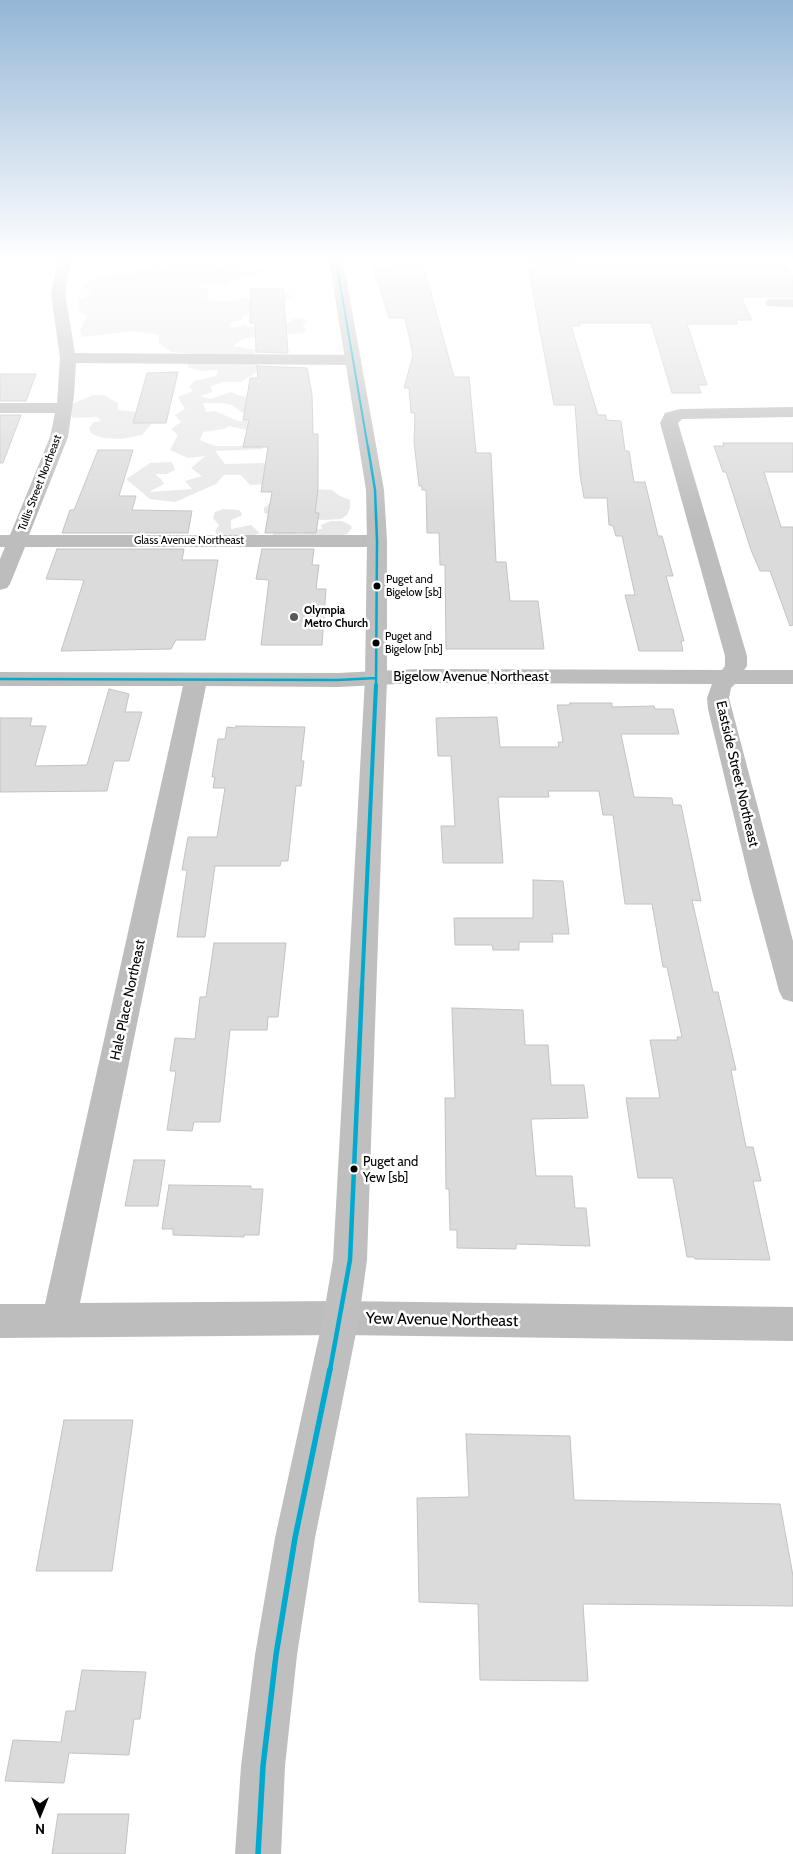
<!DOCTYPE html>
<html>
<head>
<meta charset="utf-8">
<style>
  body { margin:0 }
  #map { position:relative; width:793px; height:1854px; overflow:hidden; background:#fff; font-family:Cabin,sans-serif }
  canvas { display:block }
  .north { position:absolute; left:15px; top:1789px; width:50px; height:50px; -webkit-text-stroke:4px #fff; paint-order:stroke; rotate:180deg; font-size:14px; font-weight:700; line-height:20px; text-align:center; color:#000 }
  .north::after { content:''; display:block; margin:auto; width:18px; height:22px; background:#000; clip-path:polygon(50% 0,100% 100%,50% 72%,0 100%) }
</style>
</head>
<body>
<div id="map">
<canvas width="793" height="1854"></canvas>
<div class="north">N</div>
</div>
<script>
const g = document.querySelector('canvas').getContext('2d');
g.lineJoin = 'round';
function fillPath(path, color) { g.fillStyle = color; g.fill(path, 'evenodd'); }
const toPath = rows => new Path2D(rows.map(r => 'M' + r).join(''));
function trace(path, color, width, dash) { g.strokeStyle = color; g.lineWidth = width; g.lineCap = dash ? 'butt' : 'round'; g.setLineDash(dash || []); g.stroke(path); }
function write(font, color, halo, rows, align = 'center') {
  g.font = font + ' Cabin,sans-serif'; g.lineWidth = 5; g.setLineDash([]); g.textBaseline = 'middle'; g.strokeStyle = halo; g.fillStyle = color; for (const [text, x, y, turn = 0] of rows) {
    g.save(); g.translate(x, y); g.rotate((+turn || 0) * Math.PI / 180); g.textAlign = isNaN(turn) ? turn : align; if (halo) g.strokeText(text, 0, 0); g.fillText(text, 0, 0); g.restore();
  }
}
const green = toPath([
  [169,261,216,264,215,267,220,268,232,264,244,266,241,269,252,271,255,268,267,268,272,270,268,273,261,270,260,274,255,276,242,276,241,279,232,280,226,285,203,284,195,287,206,288,209,293,206,297,212,301,237,301,242,297,250,299,284,292,294,296,285,300,262,299,253,310,247,312,250,314,242,317,242,320,230,323,230,327,239,327,246,324,248,327,285,325,293,319,301,318,307,322,302,326,307,330,302,333,247,338,240,341,233,346,256,350,254,357,260,370,241,382,224,382,211,386,212,392,201,396,210,399,231,392,240,396,260,398,262,406,242,413,234,406,223,403,203,403,206,412,215,411,238,421,253,420,251,431,229,426,224,429,203,432,200,440,215,446,260,446,263,449,215,451,225,464,263,463,282,467,268,484,250,485,241,475,224,475,216,484,175,502,150,499,126,479,150,463,172,462,175,470,167,474,155,474,161,479,164,484,149,492,192,489,185,481,202,476,191,468,205,456,188,458,170,450,178,435,171,429,181,422,175,415,185,409,178,397,193,391,189,387,194,381,216,376,218,370,202,371,189,368,186,361,199,354,171,352,159,343,159,335,132,331,82,337,80,330,87,317,79,310,79,299,93,293,86,289,84,284,94,279,115,272,126,273,139,268,150,269,154,265,169,270],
  [93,395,104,395,118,403,118,410,139,412,148,418,151,425,142,435,122,439,104,438,92,434,89,428,94,422,102,421,97,417,73,418,67,412,70,405],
  [313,489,332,490,340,496,350,500,350,508,347,515,341,519,323,520,271,515,264,513,264,508,271,502],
  [223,509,239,510,242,514,241,516,231,520,231,529,251,525,260,533,250,537,218,537,215,531,219,525,213,518,215,512],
  [331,521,342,521,350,525,352,528,347,534,331,539,273,536,273,534,276,532,304,534,315,529,322,529,321,525]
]);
const building = toPath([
  [576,260,780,260,793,276,793,297,741,297,752,320,736,320,737,324,687,324,707,385,698,385,701,393,672,393,651,323,579,323,580,326,571,326,598,415,606,415,606,420,621,421,625,451,629,451,634,482,645,482,658,536,662,536,673,576,666,576,684,641,681,641,683,651,639,651,625,595,635,595,622,536,616,536,613,526,609,525,607,498,584,498,580,475,575,405,554,405,527,262,576,260],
  [423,264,454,377,469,377,476,453,491,453,496,562,506,562,510,601,538,601,544,649,446,649,445,565,440,565,439,533,427,533,426,490,422,490,422,486,419,486,414,442,415,413,411,413,409,388,404,388,413,355,405,318,389,318,373,268,376,268,375,266,423,264],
  [283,288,288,353,256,352,255,323,250,323,251,289,283,288],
  [257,366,307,368,312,394,313,434,318,434,318,488,315,513,319,513,316,533,265,533,272,492,261,492,268,447,243,447,249,420,243,420,249,385,250,378,258,378,257,366],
  [178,372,166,423,133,423,147,373,178,372],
  [0,374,36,374,26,401,0,401,0,374],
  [0,415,21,415,3,463,0,463,0,415],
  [723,443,793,443,793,472,764,472,781,527,793,527,793,625,790,626,770,571,760,571,751,550,726,472,723,472,714,446,724,446,723,443],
  [98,450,133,450,119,496,136,496,132,510,192,511,188,533,62,533,70,510,74,510,98,450],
  [57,549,184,549,182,560,218,560,205,640,176,640,171,649,61,651,84,580,46,579,57,549],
  [262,549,314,549,312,565,319,565,316,589,326,589,322,645,261,645,269,580,256,579,262,549],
  [109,689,129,694,125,712,142,712,129,761,114,761,107,791,0,792,0,718,32,718,30,726,46,726,35,766,87,765,109,689],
  [570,703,612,703,612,707,654,706,655,709,673,709,679,734,621,734,634,797,672,798,673,805,681,805,701,901,692,900,713,992,718,992,736,1070,731,1070,746,1147,753,1147,761,1181,753,1181,770,1260,695,1259,694,1257,687,1257,673,1178,638,1178,626,1098,660,1098,650,1040,678,1040,677,1037,682,1037,667,967,663,967,652,904,625,904,613,815,603,815,599,791,548,791,549,797,498,797,503,863,443,863,441,826,455,826,451,756,438,756,436,718,497,717,500,747,559,747,558,742,563,742,557,705,570,705,570,703],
  [236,726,305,727,301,761,304,761,301,786,296,786,288,861,281,861,280,866,215,866,205,937,177,937,187,870,182,870,188,837,217,837,225,788,213,788,215,777,212,777,218,739,225,739,227,727,236,728,236,726],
  [533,880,563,881,569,934,552,934,553,942,519,942,519,950,493,950,492,945,455,945,454,918,533,918,533,880],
  [214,943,286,943,278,1017,268,1017,267,1030,230,1030,220,1122,194,1122,192,1131,167,1130,176,1071,170,1071,175,1038,195,1039,200,997,206,997,214,943],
  [452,1008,523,1010,525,1045,548,1045,551,1085,584,1085,588,1118,531,1119,536,1176,572,1176,575,1208,586,1208,590,1246,516,1244,516,1249,457,1248,457,1230,450,1230,449,1189,446,1189,445,1098,455,1098,452,1008],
  [134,1160,165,1160,158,1206,125,1206,134,1160],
  [169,1185,251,1186,251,1189,263,1189,259,1235,244,1235,244,1237,173,1235,173,1229,162,1229,169,1185],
  [64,1420,133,1420,112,1571,36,1571,64,1420],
  [466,1434,570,1436,574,1500,780,1504,793,1576,793,1606,583,1604,588,1681,480,1680,478,1604,419,1602,417,1498,469,1497,466,1434],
  [82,1670,146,1672,140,1719,134,1719,129,1755,69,1753,64,1783,5,1781,13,1740,61,1742,66,1711,75,1711,82,1670],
  [58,1814,129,1814,125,1854,52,1854,58,1814]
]);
const street = toPath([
  [58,260,72,260,65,293,75,353,353,355,359,357,361,360,359,363,353,365,76,363,74,395,68,437,29,535,377,535,384,537,387,541,384,545,377,547,25,547,10,584,7,588,0,590,0,559,5,547,0,547,0,535,10,535,50,437,55,413,0,413,0,403,57,403,60,358,51,293,58,260],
  [772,299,793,299,793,307,767,306,765,303,767,300,772,299],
  [793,407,793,417,682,419,678,423,747,656,747,666,744,670,793,670,793,684,735,684,731,688,729,698,793,941,793,1002,783,999,779,991,750,883,708,709,707,698,712,684,418,683,338,687,206,686,80,1303,341,1301,793,1307,793,1341,341,1335,0,1338,0,1304,45,1304,183,686,0,686,0,672,338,673,418,669,722,670,725,666,725,656,660,423,665,413,680,409,793,407]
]);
const secondary = toPath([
  [329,260,343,260,384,490,387,541,387,678,367,1260,359,1318,315,1538,297,1655,285,1766,281,1854,235,1854,241,1766,255,1655,275,1538,323,1318,333,1260,365,678,367,541,366,490,329,260]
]);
const bus1Far4 = toPath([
  [336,260,368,448]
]);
const bus1Far3 = toPath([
  [368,447,375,490,377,541,376,686],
  [0,679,338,680,376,678]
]);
const bus1Far2 = toPath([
  [362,988,376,685]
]);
const bus1Far1 = toPath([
  [330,1370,350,1260,362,987]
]);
const bus1 = toPath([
  [258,1854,263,1766,276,1655,295,1538,330,1369]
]);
const markers = [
  [377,586,4.5,"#000"],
  [294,617,5,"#595959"],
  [376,643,4.5,"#000"],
  [354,1169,4.5,"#000"]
];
const farStreetnames = [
  ["Tullis Street Northeast",40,483,-69],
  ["Glass Avenue Northeast",189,541]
];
const farBusnames = [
  ["Puget and",386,580],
  ["Bigelow [sb]",386,593],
  ["Puget and",385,637],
  ["Bigelow [nb]",385,650]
];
const farPoinames = [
  ["Olympia",304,611],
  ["Metro Church",304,624]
];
const busNames = [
  ["Puget and",363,1162],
  ["Yew [sb]",363,1178]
];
const streetNames = [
  ["Bigelow Avenue Northeast",471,677],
  ["Eastside Street Northeast",737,774,77],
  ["Hale Place Northeast",128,1000,-78]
];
const nearStreetnames = [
  ["Yew Avenue Northeast",442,1320,1]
];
fillPath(green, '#e8e8e8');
fillPath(building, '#dbdbdb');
trace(building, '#c3c3c3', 1);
fillPath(street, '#bdbdbd');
fillPath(secondary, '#bfbfbf');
trace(bus1Far4, '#00a9ce', 2);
trace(bus1Far3, '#00a9ce', 2.5);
trace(bus1Far2, '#00a9ce', 4);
trace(bus1Far1, '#00a9ce', 4.5);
trace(bus1, '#00a9ce', 5.5);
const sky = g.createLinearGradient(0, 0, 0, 519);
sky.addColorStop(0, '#95b6d6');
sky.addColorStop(0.5, '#fff');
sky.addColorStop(1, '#ffffff00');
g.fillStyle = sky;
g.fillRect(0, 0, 793, 519);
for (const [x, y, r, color] of markers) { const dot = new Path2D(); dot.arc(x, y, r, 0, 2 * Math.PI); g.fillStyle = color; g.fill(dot); trace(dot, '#fff', 2); }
write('11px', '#000', '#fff', farStreetnames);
write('11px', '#000', '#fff', farBusnames, 'left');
write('bold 11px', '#000', '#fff', farPoinames, 'left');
write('13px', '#000', '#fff', busNames, 'left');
write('14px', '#000', '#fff', streetNames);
write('16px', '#000', '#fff', nearStreetnames);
</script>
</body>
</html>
